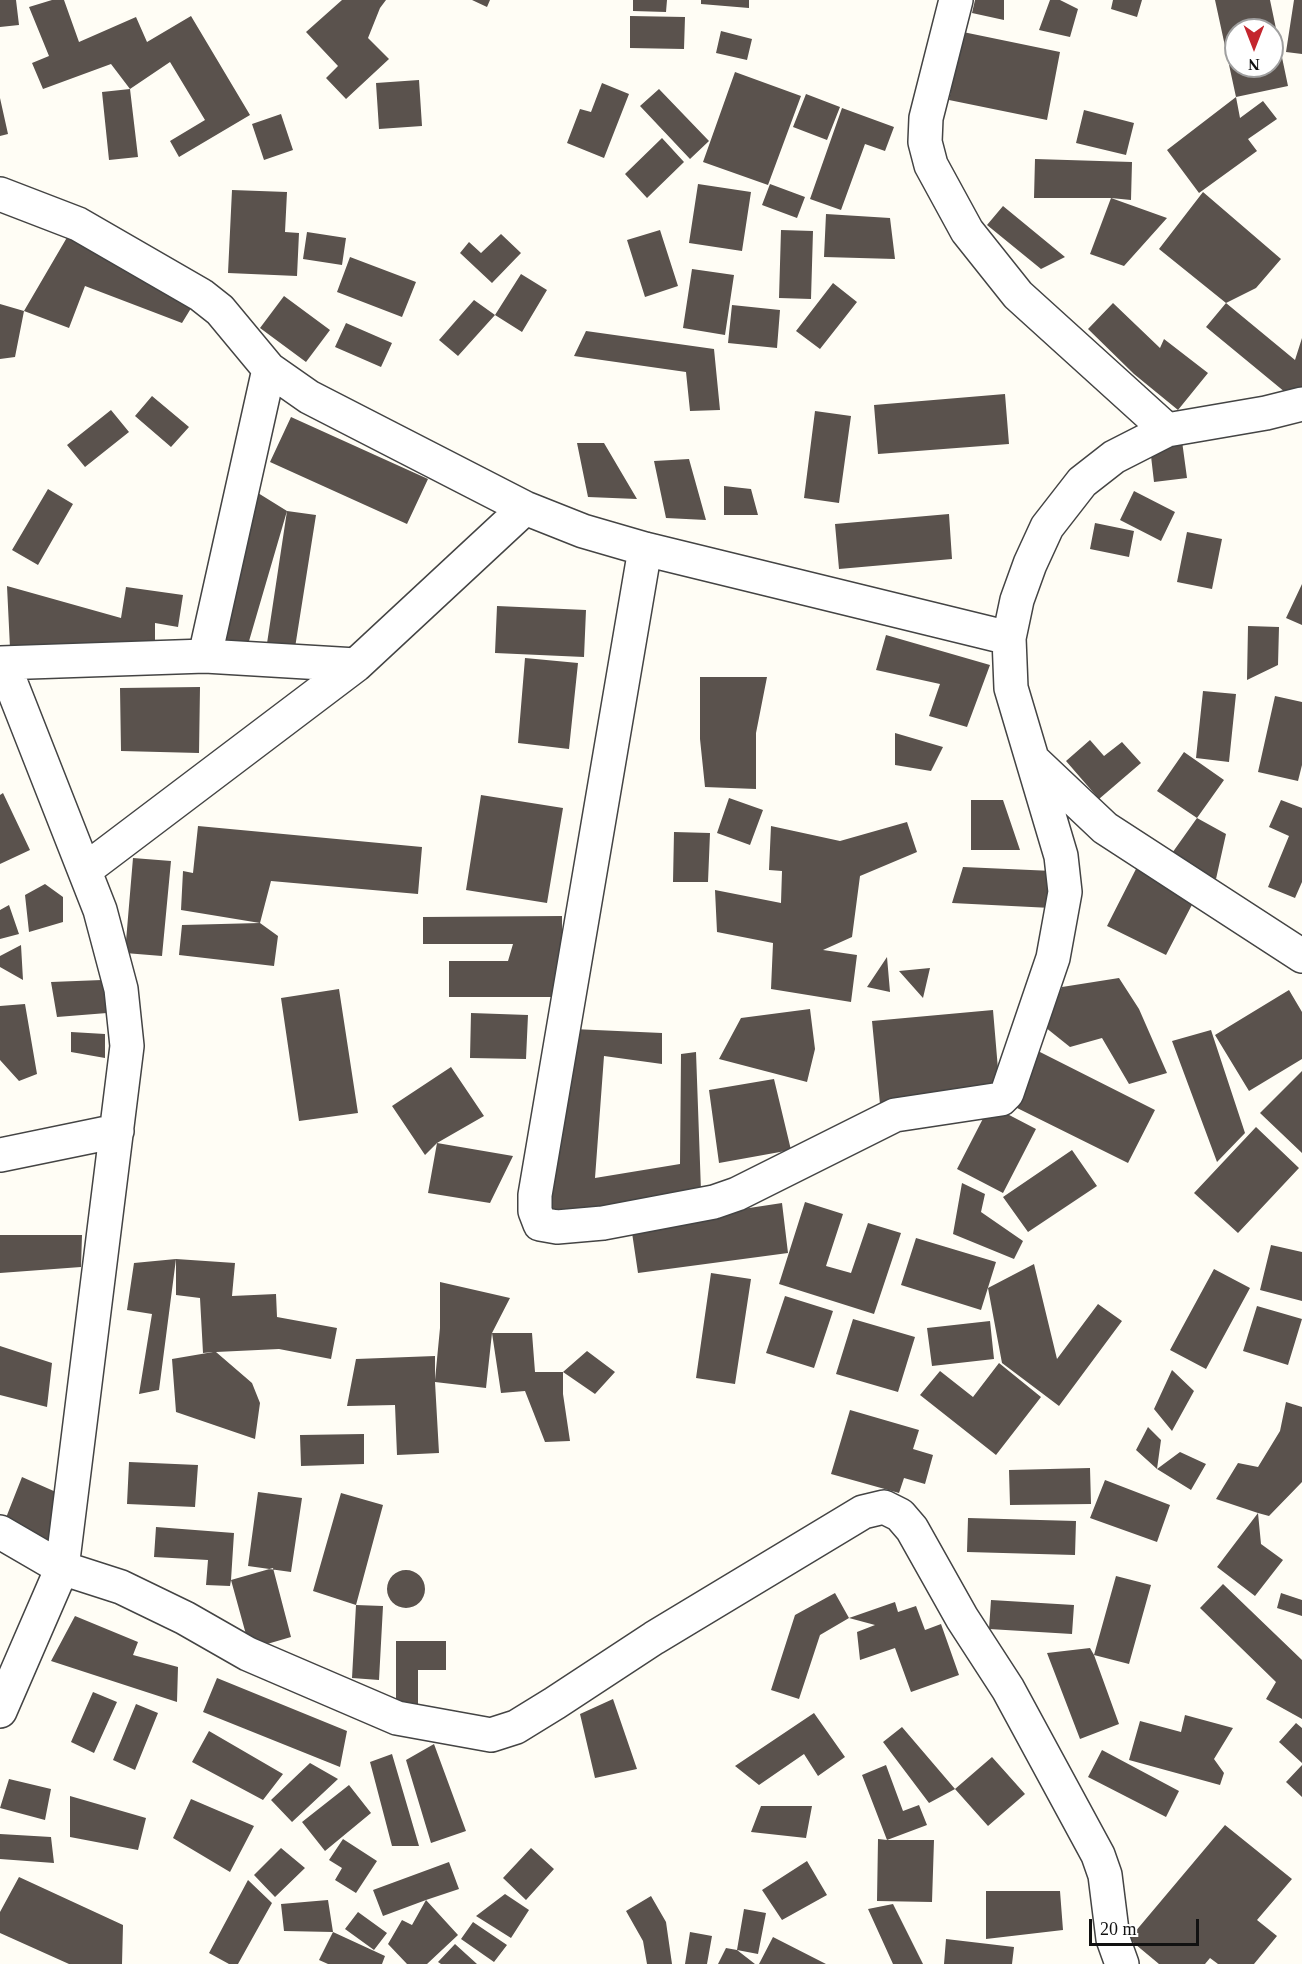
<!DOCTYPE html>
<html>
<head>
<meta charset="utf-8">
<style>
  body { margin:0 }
  #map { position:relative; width:1302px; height:1964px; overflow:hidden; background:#fffdf5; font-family:Georgia,serif }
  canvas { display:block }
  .north { position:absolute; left:1224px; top:18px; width:60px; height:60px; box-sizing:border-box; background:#fff; border:2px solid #a0a0a0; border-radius:50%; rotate:180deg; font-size:16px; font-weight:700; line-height:24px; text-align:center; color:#111 }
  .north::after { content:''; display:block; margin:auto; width:21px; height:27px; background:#c4262e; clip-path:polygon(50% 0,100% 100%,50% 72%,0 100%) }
  .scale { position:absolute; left:1089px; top:1919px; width:110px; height:27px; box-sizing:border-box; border:3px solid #111; border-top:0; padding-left:8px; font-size:18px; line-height:21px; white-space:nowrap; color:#111; -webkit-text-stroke:4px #fff; paint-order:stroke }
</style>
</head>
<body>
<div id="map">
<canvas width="1302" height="1964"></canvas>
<div class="north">N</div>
<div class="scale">20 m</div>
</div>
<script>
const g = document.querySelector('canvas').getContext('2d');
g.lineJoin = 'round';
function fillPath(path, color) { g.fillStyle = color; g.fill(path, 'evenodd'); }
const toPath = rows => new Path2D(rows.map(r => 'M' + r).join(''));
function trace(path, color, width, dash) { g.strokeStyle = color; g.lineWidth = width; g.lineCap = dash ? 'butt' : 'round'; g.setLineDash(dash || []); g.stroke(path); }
const building = toPath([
  [0,0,16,0,19,25,0,27],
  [52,0,64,0,79,42,136,17,147,42,191,16,250,115,179,157,170,141,205,120,170,62,130,89,138,157,109,160,102,92,130,89,111,64,43,89,32,63,49,56,29,7],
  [342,0,386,0,380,8,368,38,389,59,346,99,326,78,338,66,306,32],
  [472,0,490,0,487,7],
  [633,0,667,0,666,12,633,11],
  [701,0,749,0,749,8,701,4],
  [975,0,1004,0,1004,20,972,13],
  [1050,0,1060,0,1078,9,1070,37,1039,30],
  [1113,0,1142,0,1137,17,1111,9],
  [1215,0,1270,0,1288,86,1236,97],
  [1236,30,1272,30,1272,66,1236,66],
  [1294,0,1302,0,1302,54,1286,52],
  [630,16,685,17,684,49,630,48],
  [721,31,752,39,747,60,716,53],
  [963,32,1060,52,1047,120,949,100],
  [735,72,801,96,768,185,703,162],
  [419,80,422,126,379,129,376,83],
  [602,83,629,94,604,158,567,143,580,109,591,112],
  [659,89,709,141,690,159,640,106],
  [806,94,840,107,827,140,793,127],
  [1236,97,1240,118,1263,101,1277,119,1248,139,1257,151,1199,193,1167,150],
  [0,98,8,134,0,136],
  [842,108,894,127,885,151,865,144,841,210,810,199],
  [1084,110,1134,123,1126,155,1076,143],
  [281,114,293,150,264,160,252,124],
  [662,138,684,162,647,198,625,174],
  [1035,159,1132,162,1131,200,1111,198,1167,218,1124,266,1090,254,1111,198,1034,198],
  [698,184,751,192,742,251,689,243],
  [770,184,805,197,797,218,762,205],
  [232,190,287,192,285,232,299,233,297,276,228,273],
  [1203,192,1281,259,1256,288,1226,303,1159,249],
  [1003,206,1065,257,1041,269,987,225],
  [826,214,890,218,895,259,824,257],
  [660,230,678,286,645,297,627,240],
  [781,230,813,231,811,299,779,298],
  [307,232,346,238,342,265,303,259],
  [69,234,193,305,182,323,85,286,69,328,24,311],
  [501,234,521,253,492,283,460,253,469,242,481,253],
  [350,257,416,282,402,317,337,292],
  [692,269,734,275,725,335,683,328],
  [521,274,547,290,522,332,495,315],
  [833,283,857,302,820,349,796,331],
  [284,296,330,330,306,362,260,328],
  [474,300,495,315,458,356,439,340],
  [1113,303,1160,348,1164,339,1208,373,1178,410,1134,374,1088,329],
  [1226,303,1295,360,1302,338,1302,397,1297,402,1206,327],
  [0,304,24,311,15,357,0,359],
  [732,305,780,310,777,348,728,343],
  [346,323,392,343,381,367,335,347],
  [586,331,714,349,720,410,690,411,686,372,574,356],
  [1005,394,1009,444,878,454,874,405],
  [152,396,189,427,171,447,135,416],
  [111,410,129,432,85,467,67,445],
  [815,411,851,416,839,503,804,498],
  [291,417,428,479,407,524,270,462],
  [1182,441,1187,478,1154,482,1151,456],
  [577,443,604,443,637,499,588,497],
  [689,459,706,520,666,518,654,461],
  [724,486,751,489,758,515,724,515],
  [48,489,73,504,38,565,12,550],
  [1134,491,1175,512,1161,541,1120,520],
  [258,493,287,511,316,515,294,654,266,650,287,511,247,648,219,641],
  [949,514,952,559,839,569,835,524],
  [1095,523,1134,531,1129,557,1090,549],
  [1187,532,1222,539,1212,589,1177,582],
  [1302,584,1302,625,1286,618],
  [7,586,121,618,126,587,183,595,178,627,155,623,155,651,10,648],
  [497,606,586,610,584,657,495,653],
  [1248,626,1279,627,1278,665,1247,680],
  [886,635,990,665,967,727,929,716,940,684,876,670],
  [525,658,578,663,569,749,518,743],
  [700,677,767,677,756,733,756,789,705,787,700,739],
  [200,687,199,753,121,751,120,688],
  [1203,691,1236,694,1229,762,1196,758],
  [1275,696,1302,702,1302,765,1298,781,1258,772],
  [895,733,943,747,931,771,895,765],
  [1090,740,1104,756,1122,742,1141,763,1099,799,1066,761],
  [1184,752,1224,780,1197,818,1157,791],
  [3,793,30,850,0,864,0,795],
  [481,795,563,808,547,903,466,890],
  [729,798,763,810,750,845,717,833],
  [971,800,1003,800,1020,850,971,850],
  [1281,800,1302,808,1302,882,1295,898,1268,887,1289,836,1269,827],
  [1197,818,1226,834,1216,879,1170,856],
  [907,822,917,852,860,876,852,937,823,950,857,955,851,1002,771,989,773,943,717,932,715,890,781,903,782,871,769,870,771,826,840,841],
  [198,826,422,847,418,894,271,881,260,923,181,910,183,871,193,873],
  [674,832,710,833,708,882,673,882],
  [133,858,171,861,162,956,125,953],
  [963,867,1053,871,1051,908,952,903],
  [1137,867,1196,897,1166,955,1107,926],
  [45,884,63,897,63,922,29,932,25,895],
  [9,905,19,934,0,939,0,910],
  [562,916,562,997,449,997,449,961,508,961,513,944,423,944,423,917],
  [260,923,278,936,274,966,179,955,182,925],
  [21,945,23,980,0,967,0,956],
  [887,957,890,992,867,987],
  [930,968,923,998,899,971],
  [1119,978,1139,1009,1167,1073,1129,1084,1102,1038,1070,1047,1045,1027,1062,987],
  [102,980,107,1013,57,1017,51,982],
  [339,989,358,1113,299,1121,281,998],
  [1289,990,1302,1012,1302,1059,1249,1091,1215,1035],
  [25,1004,37,1074,19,1081,0,1060,0,1006],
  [810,1009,815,1049,807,1082,719,1059,741,1018],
  [993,1010,1000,1093,880,1104,872,1021],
  [471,1013,528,1015,526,1059,470,1058],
  [573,1029,662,1033,662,1064,604,1056,595,1178,680,1164,681,1054,696,1052,701,1191,569,1214,546,1215],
  [1211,1030,1245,1133,1217,1162,1172,1041],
  [71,1032,105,1034,105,1058,71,1052],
  [1036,1050,1155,1110,1128,1163,1009,1104],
  [451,1067,484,1116,437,1143,425,1155,392,1106],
  [1302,1071,1302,1153,1260,1113],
  [774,1079,791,1150,719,1163,709,1090],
  [990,1105,1036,1129,1003,1193,957,1169],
  [1256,1127,1299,1168,1238,1233,1194,1193],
  [437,1143,513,1156,490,1203,428,1193],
  [1072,1150,1097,1186,1028,1232,1003,1197],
  [962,1183,985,1194,981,1212,1023,1241,1014,1259,953,1234],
  [805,1202,843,1214,826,1266,851,1273,868,1223,901,1233,874,1314,779,1284],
  [782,1203,788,1253,638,1273,631,1226],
  [0,1235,82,1235,81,1267,0,1273],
  [916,1238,996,1262,981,1310,901,1285],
  [1271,1245,1302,1252,1302,1301,1260,1290],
  [176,1259,159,1390,139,1394,152,1314,127,1310,134,1263],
  [176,1259,235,1263,232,1296,276,1294,277,1317,337,1328,331,1359,279,1349,216,1352,252,1383,260,1403,255,1439,176,1412,172,1359,213,1352,203,1353,200,1298,176,1295],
  [1034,1264,1057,1359,1098,1304,1122,1321,1059,1406,1002,1363,988,1288],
  [1214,1269,1250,1288,1206,1369,1170,1350],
  [711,1273,751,1279,735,1384,696,1378],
  [440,1282,510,1298,492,1333,532,1333,535,1372,563,1372,587,1351,615,1372,595,1394,563,1372,563,1394,570,1441,545,1442,525,1391,501,1393,492,1333,486,1388,435,1382,439,1453,397,1455,395,1405,347,1406,356,1359,435,1356,435,1380,440,1328],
  [785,1296,833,1311,814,1368,766,1353],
  [1257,1306,1302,1319,1288,1365,1243,1351],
  [853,1319,915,1337,898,1392,836,1374],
  [990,1321,994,1359,932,1366,927,1328],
  [0,1346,52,1363,47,1407,0,1395],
  [999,1363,1041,1397,996,1455,920,1395,940,1371,973,1397],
  [1172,1370,1194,1391,1172,1431,1154,1409],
  [1286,1402,1302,1407,1302,1482,1269,1516,1258,1513,1261,1544,1283,1560,1255,1596,1217,1567,1258,1513,1216,1499,1238,1463,1258,1467,1280,1431],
  [850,1410,919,1430,913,1449,933,1455,925,1484,904,1478,899,1493,831,1474],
  [1148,1427,1161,1440,1157,1469,1136,1450],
  [364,1434,364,1464,301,1466,300,1435],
  [1180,1452,1206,1464,1191,1490,1157,1469],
  [129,1462,198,1465,195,1507,127,1504],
  [1090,1468,1091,1504,1010,1505,1009,1470],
  [22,1477,65,1496,50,1545,0,1533],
  [1105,1480,1170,1505,1157,1542,1090,1518],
  [258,1492,302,1498,291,1572,248,1566],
  [341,1493,383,1505,356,1605,313,1591],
  [968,1518,1076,1521,1075,1555,967,1552],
  [156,1527,234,1533,231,1580,273,1568,291,1637,250,1649,231,1580,230,1586,206,1585,208,1560,154,1557],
  '387 1589a19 19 0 1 1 38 0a19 19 0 1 1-38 0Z',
  [1116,1576,1151,1585,1129,1664,1094,1655,1119,1724,1080,1739,1047,1653,1090,1648,1094,1655],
  [1223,1584,1302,1660,1302,1719,1266,1699,1276,1682,1200,1608],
  [835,1593,849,1618,895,1602,898,1612,916,1606,925,1630,941,1624,959,1675,911,1692,895,1648,860,1660,857,1632,875,1625,849,1618,820,1635,799,1699,771,1690,795,1615],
  [1281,1593,1302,1600,1302,1616,1277,1608],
  [991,1600,1074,1605,1072,1634,989,1629],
  [356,1605,383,1606,379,1680,352,1678],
  [75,1616,138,1642,133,1655,178,1667,177,1702,51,1661],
  [396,1641,446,1641,446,1670,418,1670,418,1713,396,1713],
  [217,1678,347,1731,340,1767,203,1712],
  [93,1692,117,1702,94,1753,71,1742],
  [613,1699,637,1769,595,1778,580,1714],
  [136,1704,158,1713,135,1770,113,1760],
  [814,1713,845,1757,818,1776,804,1754,759,1785,735,1766],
  [1185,1715,1233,1728,1214,1759,1224,1773,1220,1785,1129,1760,1140,1721,1181,1732],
  [1296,1723,1302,1728,1302,1763,1279,1742],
  [902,1727,955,1789,929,1803,883,1742],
  [209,1731,283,1774,263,1800,192,1762],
  [434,1744,466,1831,431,1843,406,1760],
  [1102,1750,1179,1791,1166,1817,1088,1777],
  [392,1754,419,1846,392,1846,370,1762],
  [992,1757,1025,1794,988,1826,955,1789],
  [310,1763,338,1779,292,1822,271,1800],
  [886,1765,903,1811,919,1805,927,1825,887,1840,934,1840,932,1902,877,1901,878,1839,887,1840,862,1775],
  [1302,1765,1302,1797,1286,1782],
  [9,1779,51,1789,45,1820,0,1808],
  [349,1785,371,1813,325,1851,302,1822],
  [70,1796,146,1818,138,1850,70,1837],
  [191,1799,254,1826,230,1872,173,1838],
  [761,1806,812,1806,806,1838,751,1832],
  [1225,1825,1292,1879,1257,1920,1277,1936,1254,1964,1218,1964,1210,1958,1205,1964,1159,1964,1129,1939],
  [0,1834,51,1837,54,1863,0,1859],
  [343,1839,377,1861,356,1893,335,1880,342,1868,329,1860],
  [281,1848,305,1868,275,1897,254,1875],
  [531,1848,554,1869,526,1900,503,1878],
  [807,1861,827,1895,782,1920,762,1890],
  [449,1862,459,1889,426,1900,458,1935,427,1964,407,1964,388,1944,402,1920,412,1925,426,1900,383,1916,373,1890],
  [19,1877,123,1925,122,1964,69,1964,0,1933,0,1912],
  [248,1880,272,1903,238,1964,229,1964,209,1953],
  [986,1891,1060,1891,1063,1930,986,1939],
  [505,1894,529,1910,511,1938,476,1916],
  [651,1896,666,1922,672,1964,647,1964,643,1941,626,1911],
  [328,1900,333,1932,385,1956,382,1964,328,1964,319,1960,333,1932,284,1931,281,1904],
  [893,1904,923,1964,893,1964,868,1909],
  [744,1909,766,1913,758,1954,737,1950,755,1964,718,1964,726,1948,737,1950],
  [358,1912,387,1933,374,1950,345,1929],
  [473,1922,507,1945,494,1962,461,1939],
  [690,1932,712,1936,707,1964,685,1964],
  [773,1937,826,1964,759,1964],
  [946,1939,1014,1947,1012,1964,944,1964],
  [455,1944,477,1964,441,1964,438,1962]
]);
const minor = toPath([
  [956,0,926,118,925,142,931,165,967,231,1018,295,1167,430],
  [0,194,78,224,201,295,220,310,269,369,309,397,525,508,583,531,645,549,1009,638],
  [645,549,535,1195,535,1211,540,1224,557,1227,603,1223,714,1202,737,1194,895,1115,1001,1099,1007,1093,1053,958,1065,892,1061,856,1011,688,1009,638,1017,600,1030,564,1047,527,1082,482,1114,457,1167,430,1266,413,1302,404],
  [205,656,269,369],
  [0,663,205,656,356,665],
  [1033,760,1105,828,1302,956],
  [85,870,356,665,525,508],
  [0,1155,117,1131],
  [0,1532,62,1568,121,1587,185,1618,248,1654,397,1718,491,1735,516,1727,555,1703,654,1638,863,1512,884,1507,900,1515,912,1529,962,1618,1008,1689,1098,1855,1105,1875,1113,1939,1122,1964],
  [0,1711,62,1568,127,1046,121,989,100,910,3,663]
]);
fillPath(building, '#5a524d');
trace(minor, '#444', 36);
trace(minor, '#fff', 33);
</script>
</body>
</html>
